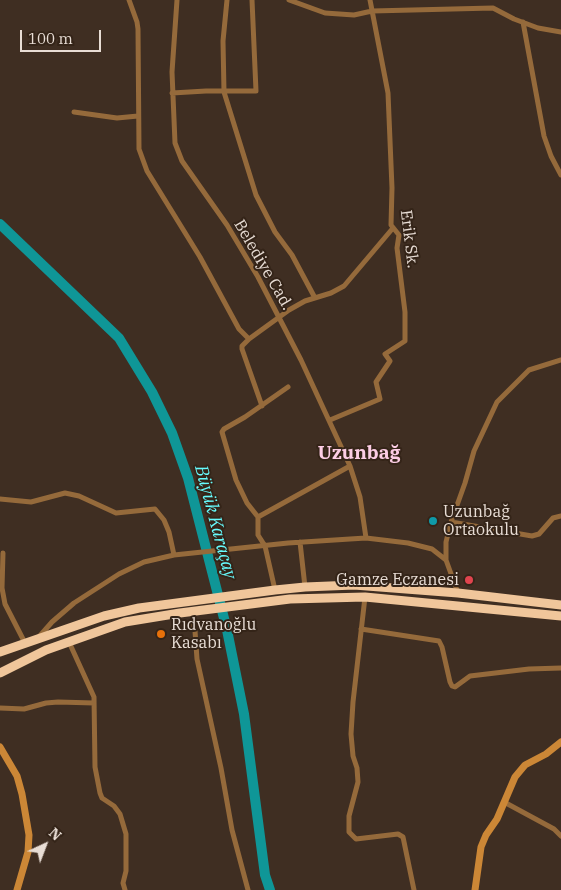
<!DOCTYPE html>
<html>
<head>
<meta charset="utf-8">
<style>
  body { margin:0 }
  #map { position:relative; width:561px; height:890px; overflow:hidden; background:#3f2e22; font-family:"IBM Plex Serif",serif }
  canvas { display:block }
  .north { position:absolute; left:20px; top:820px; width:50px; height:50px; -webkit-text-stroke:4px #342418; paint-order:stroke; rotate:43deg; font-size:14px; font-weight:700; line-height:20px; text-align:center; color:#e8ddd5 }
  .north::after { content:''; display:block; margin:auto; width:18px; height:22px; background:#e8ddd5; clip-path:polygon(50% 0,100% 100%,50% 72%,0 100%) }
  .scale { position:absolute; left:20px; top:30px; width:81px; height:22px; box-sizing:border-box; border:2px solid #e8ddd5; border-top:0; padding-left:6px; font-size:15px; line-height:18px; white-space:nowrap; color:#e8ddd5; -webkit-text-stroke:4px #342418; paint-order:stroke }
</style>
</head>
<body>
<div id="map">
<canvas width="561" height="890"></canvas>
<div class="north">N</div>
<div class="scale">100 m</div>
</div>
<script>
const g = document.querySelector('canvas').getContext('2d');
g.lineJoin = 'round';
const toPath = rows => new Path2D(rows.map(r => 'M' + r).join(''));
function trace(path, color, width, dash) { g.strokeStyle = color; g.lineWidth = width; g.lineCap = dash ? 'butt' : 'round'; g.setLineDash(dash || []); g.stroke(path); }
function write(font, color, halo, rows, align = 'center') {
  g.font = font + ' "IBM Plex Serif",serif'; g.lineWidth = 4; g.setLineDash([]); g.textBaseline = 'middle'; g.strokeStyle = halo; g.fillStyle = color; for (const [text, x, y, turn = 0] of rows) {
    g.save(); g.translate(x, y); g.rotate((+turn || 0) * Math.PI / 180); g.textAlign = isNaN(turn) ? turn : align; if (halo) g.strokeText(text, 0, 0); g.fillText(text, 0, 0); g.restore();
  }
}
const river = toPath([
  [0,224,119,338,152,392,172,433,188,478,227,630,244,714,265,875,270,890]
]);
const street = toPath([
  [129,0,137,22,138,29,139,149,147,171,200,257,239,329,249,339,289,310,305,301,331,293,344,286,393,228],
  [177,0,172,72,175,143,182,161,227,225,258,277,301,360,350,466,360,497,366,538],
  [227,0,223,41,224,92,256,195,275,232,292,255,315,298],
  [289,0,325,13,354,15,372,11,493,8,514,19,538,28,561,32],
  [523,22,544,136,551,156,561,175],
  [172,93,206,91,256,91,252,0],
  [74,112,117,118,138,116],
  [249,339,242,346,242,349,262,406],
  [330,420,380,399,376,382,390,361,385,354,405,341,405,312,397,248,399,235,391,225,392,188,388,93,370,0],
  [0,499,31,502,65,493,79,496,116,513,155,509,164,520,169,532,174,555],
  [258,517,350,466],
  [451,522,532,536,539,534,553,518,561,516],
  [300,542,305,587],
  [3,553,2,588,5,604,25,643],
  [446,560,446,542,451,522,465,483,474,451,497,402,529,370,561,360],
  [275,590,265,546,258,535,258,517,247,503,236,480,222,432,224,429,245,417,288,387],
  [365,597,353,702,351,734,353,756,357,768,358,782,349,816,349,832,356,839,398,834,403,837,414,890],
  [190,624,195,631,197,659,221,768,232,830,248,890],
  [361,629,439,641,442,647,450,682,452,686,455,687,470,676,529,669,561,668],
  [38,638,52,622,74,603,119,574,144,562,174,555,288,543,350,539,366,538,408,543,432,549,446,560,458,593],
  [69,642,94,697,95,767,100,793,102,798,114,806,120,814,126,834,126,871,123,883,125,890],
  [0,708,24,709,46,703,58,702,94,703],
  [504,802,554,829,561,836]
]);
const secondary = toPath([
  [0,747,17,776,22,794,29,835,28,852,17,890],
  [475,890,481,847,486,835,497,819,515,777,525,765,546,754,561,742]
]);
const highway = toPath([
  [0,652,104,616,139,608,275,590,305,587,354,585,458,593,561,605],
  [0,673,46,650,125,622,180,613,290,599,365,597,561,616]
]);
const markers = [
  [433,521,5,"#0f9aa8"],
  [469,580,5,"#e0444e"],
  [161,634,5,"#e8710a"]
];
const streetNames = [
  ["Erik Sk.",409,239,83],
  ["Belediye Cad.",263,265,60]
];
const poiNames = [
  ["Uzunbağ",443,512],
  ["Ortaokulu",443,530],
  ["Gamze Eczanesi",459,580,"right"],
  ["Rıdvanoğlu",171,625],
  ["Kasabı",171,643]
];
const waterNames = [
  ["Büyük Karaçay",215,522,75]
];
const quarterNames = [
  ["Uzunbağ",359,454]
];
trace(river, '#0f9697', 10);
trace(street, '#956a3b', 5);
trace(secondary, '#cc8736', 7);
trace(highway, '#f0c69b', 9);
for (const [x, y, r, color] of markers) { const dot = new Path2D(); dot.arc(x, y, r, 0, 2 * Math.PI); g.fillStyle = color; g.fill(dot); trace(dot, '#342418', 2); }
write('16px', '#e8ddd5', '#342418', streetNames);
write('16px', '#e8ddd5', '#342418', poiNames, 'left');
write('italic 18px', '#67fbfd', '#342418', waterNames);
write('bold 19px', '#fccde5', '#342418', quarterNames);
</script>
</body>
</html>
